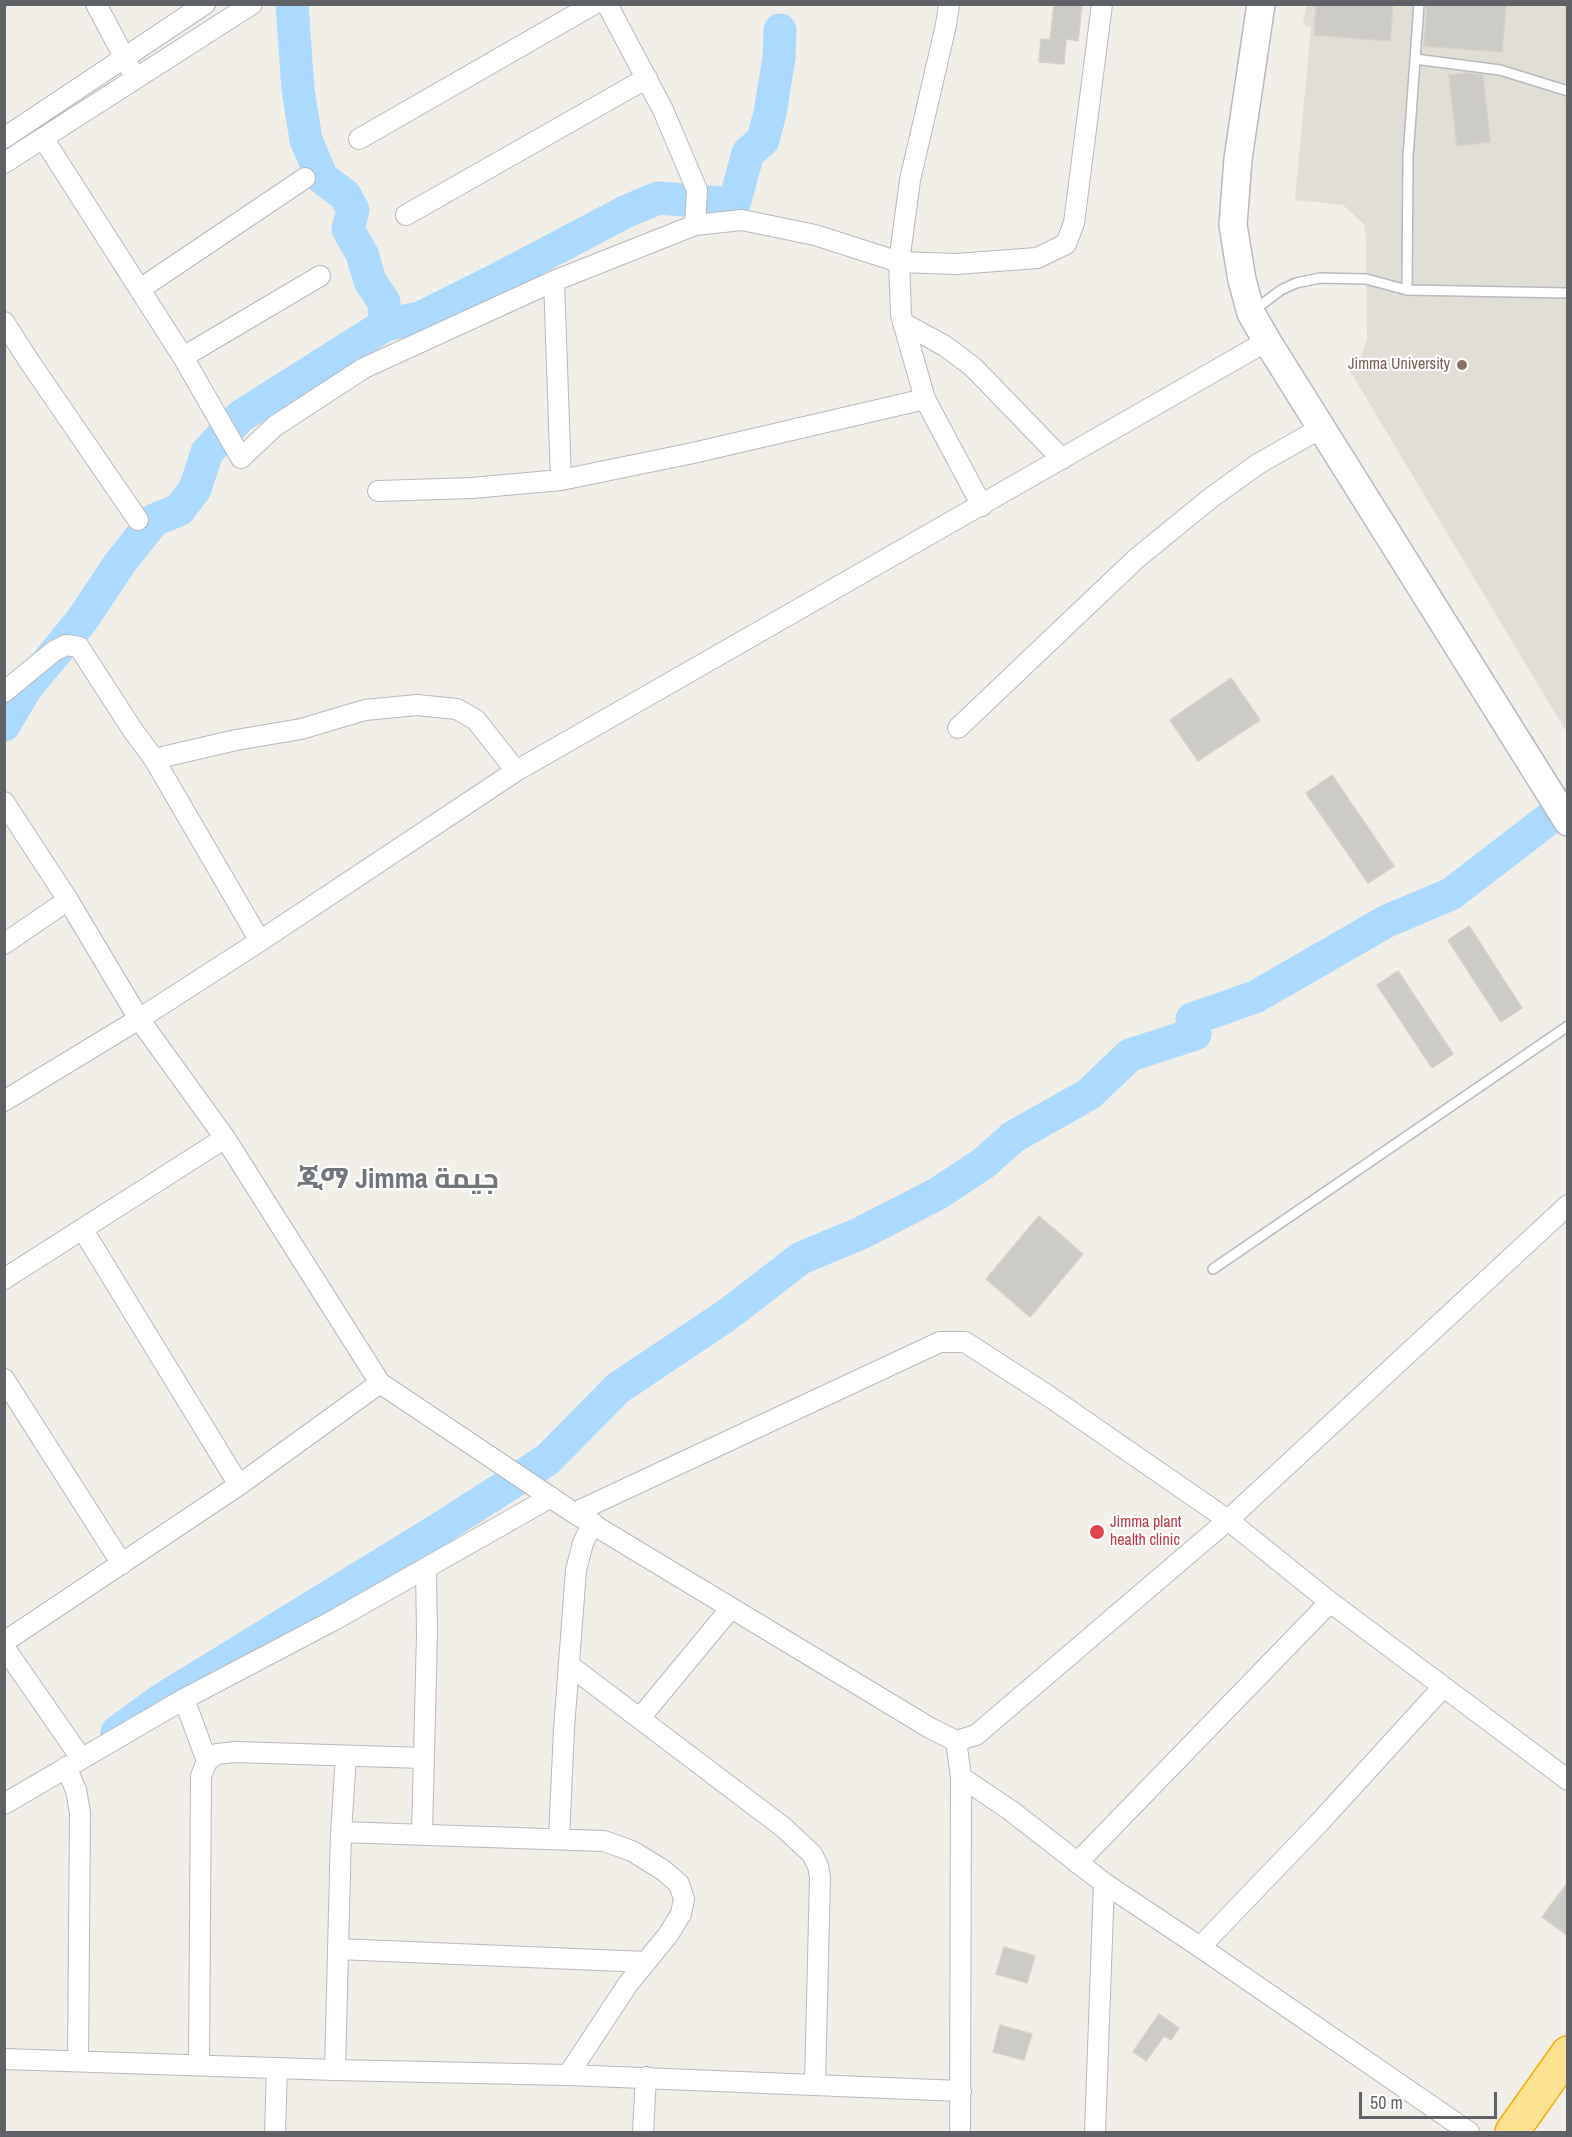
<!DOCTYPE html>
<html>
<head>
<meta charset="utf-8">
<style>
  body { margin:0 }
  #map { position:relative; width:1572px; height:2137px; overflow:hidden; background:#f1efe8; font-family:"Archivo Narrow",sans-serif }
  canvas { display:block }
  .frame { position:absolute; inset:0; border:6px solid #5f6368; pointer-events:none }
  .scale { position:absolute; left:1359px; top:2092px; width:138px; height:27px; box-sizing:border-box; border:3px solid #5f6368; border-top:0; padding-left:8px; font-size:18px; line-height:21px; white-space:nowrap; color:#5f6368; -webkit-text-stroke:4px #fff; paint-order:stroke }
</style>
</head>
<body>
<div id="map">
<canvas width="1572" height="2137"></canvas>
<div class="frame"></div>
<div class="scale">50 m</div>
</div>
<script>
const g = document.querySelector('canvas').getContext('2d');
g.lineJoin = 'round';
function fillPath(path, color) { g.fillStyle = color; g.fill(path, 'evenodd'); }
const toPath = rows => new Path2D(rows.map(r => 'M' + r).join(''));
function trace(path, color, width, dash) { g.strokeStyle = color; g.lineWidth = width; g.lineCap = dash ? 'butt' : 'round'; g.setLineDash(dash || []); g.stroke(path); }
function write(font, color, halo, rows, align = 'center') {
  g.font = font + ' "Archivo Narrow",Cairo,"Noto Sans Ethiopic",sans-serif'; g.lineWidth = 4.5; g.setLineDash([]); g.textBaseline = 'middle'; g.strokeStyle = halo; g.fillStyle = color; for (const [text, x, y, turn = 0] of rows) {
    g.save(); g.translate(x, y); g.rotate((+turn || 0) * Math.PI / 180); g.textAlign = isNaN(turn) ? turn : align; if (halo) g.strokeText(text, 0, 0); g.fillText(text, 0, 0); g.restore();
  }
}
const education = toPath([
  [1306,5,1567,5,1567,733,1350,371,1361,359,1367,339,1366,237,1364,224,1343,205,1295,200,1311,27,1303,25]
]);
const river = toPath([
  [385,325,420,318,496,280,625,212,658,198,734,204,748,153,763,140,770,113,779,58,780,30],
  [4,725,26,688,82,620,120,563,154,520,179,510,195,489,207,452,241,416,385,325,384,302,370,281,362,254,348,229,353,210,345,195,322,178,306,140,298,90,292,4],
  [117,1732,161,1700,436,1531,547,1460,618,1388,727,1315,801,1258,859,1234,937,1194,984,1163,1013,1137,1089,1094,1130,1055,1195,1034,1192,1019,1255,997,1387,921,1451,894,1568,804]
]);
const building = toPath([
  [1054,4,1082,4,1078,41,1066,39,1064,64,1039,62,1041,39,1050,40,1054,4],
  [1316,4,1393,4,1390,41,1314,35,1316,4],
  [1427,4,1506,4,1502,52,1424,46,1427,4],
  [1469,73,1483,75,1490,142,1457,146,1449,75,1469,73],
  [1231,678,1260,720,1198,761,1170,720,1231,678],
  [1332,775,1394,866,1368,883,1306,793,1332,775],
  [1469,926,1522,1008,1501,1022,1448,940,1469,926],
  [1398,971,1453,1054,1432,1068,1377,985,1398,971],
  [1039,1216,1083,1254,1030,1317,986,1279,1039,1216],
  [1568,1882,1568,1936,1542,1917,1568,1882],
  [1004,1947,1035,1956,1027,1983,996,1974,1004,1947],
  [1159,2014,1179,2028,1171,2040,1164,2036,1146,2061,1133,2052,1159,2014],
  [1000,2025,1032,2034,1024,2060,993,2052,1000,2025]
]);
const lane = toPath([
  [1415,59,1500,70,1568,91],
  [1407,290,1408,157,1419,4],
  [1253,311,1281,290,1296,283,1320,278,1366,279,1407,290,1568,293],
  [1213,1269,1568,1026]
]);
const street = toPath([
  [96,4,130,68],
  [607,4,663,110,697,190,695,225],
  [949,4,946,25,910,180,899,262,901,315,925,399,982,506],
  [4,138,205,4],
  [43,138,183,357,241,458,275,426,364,368,554,281,695,225,742,220,815,235,899,262,956,264,1037,258,1066,244,1074,223,1102,4],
  [359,139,594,4],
  [4,163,252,4],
  [406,215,647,78],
  [554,281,561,480],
  [140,289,305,178],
  [4,322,29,361,138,520],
  [903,323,945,346,973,367,1062,459],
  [183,357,320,276],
  [378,491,472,488,561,480,693,453,925,399],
  [4,692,54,651,66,645,79,647,132,729,154,759,260,941],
  [958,728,1137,558,1212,497,1258,464,1321,428],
  [154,759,236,740,301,729,365,710,417,705,457,709,476,720,516,771],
  [4,802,68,900,139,1019,225,1138,380,1383,574,1513,930,1728,956,1741,976,1735,1228,1520,1568,1205],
  [4,944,68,900],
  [4,1101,139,1019,260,941,516,771,1267,341],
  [83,1230,239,1485],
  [4,1279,225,1138],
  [4,1379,122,1564],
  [574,1513,940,1342,965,1342,1050,1397,1228,1520,1330,1602,1568,1780],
  [4,1642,239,1485,380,1383],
  [4,1647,81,1758],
  [569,1665,783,1827,812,1854,818,1866,820,1877,815,2084],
  [184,1699,207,1761],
  [640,1718,731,1608],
  [956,1741,961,1777,960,2132],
  [66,1767,76,1790,80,1813,78,2060],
  [961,1777,1010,1810,1104,1883,1200,1947,1469,2132],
  [4,1804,184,1699,336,1619,551,1497],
  [341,1832,604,1841,632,1851,663,1870,679,1884,684,1899,681,1914,668,1935,628,1984,568,2075],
  [422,1834,427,1634,426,1568],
  [559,1838,564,1729,576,1570,583,1543,593,1523],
  [1077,1863,1330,1602],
  [1200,1947,1319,1823,1443,1687],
  [338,1949,646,1962],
  [4,2059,335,2070,568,2075,961,2091],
  [199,2065,201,1776,207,1761,217,1754,236,1752,423,1758],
  [335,2070,341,1832,346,1756],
  [275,2132,277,2068],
  [643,2132,646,2077],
  [1095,2132,1104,1883]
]);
const secondary = toPath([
  [1261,4,1238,159,1233,225,1242,280,1251,313,1267,341,1568,822]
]);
const highway = toPath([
  [1512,2132,1568,2053]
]);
const markers = [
  [1462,365,6,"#8d6e63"],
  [1097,1532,8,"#e0444e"]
];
const educationNames = [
  ["Jimma University",1450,365]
];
const healthNames = [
  ["Jimma plant",1110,1523],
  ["health clinic",1110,1541]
];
const townNames = [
  ["ጂማ Jimma جيمة",398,1180]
];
fillPath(education, '#e1ded6');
trace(river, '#aadaff', 33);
fillPath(building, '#cccac5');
trace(building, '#d6d1c6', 1.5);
trace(lane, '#b5b8bc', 12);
trace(street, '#b5b8bc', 22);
trace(secondary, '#b6babf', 30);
trace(highway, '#f9ab00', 36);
trace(lane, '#fff', 9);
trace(street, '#fff', 20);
trace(secondary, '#fff', 27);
trace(highway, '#fde293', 33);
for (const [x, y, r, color] of markers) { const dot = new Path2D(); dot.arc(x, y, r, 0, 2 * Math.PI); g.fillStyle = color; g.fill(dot); trace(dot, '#fff', 2); }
write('16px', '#785e54', '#fff', educationNames, 'right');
write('16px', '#be3a42', '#fff', healthNames, 'left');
write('bold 28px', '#70757a', '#fff', townNames);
</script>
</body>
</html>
